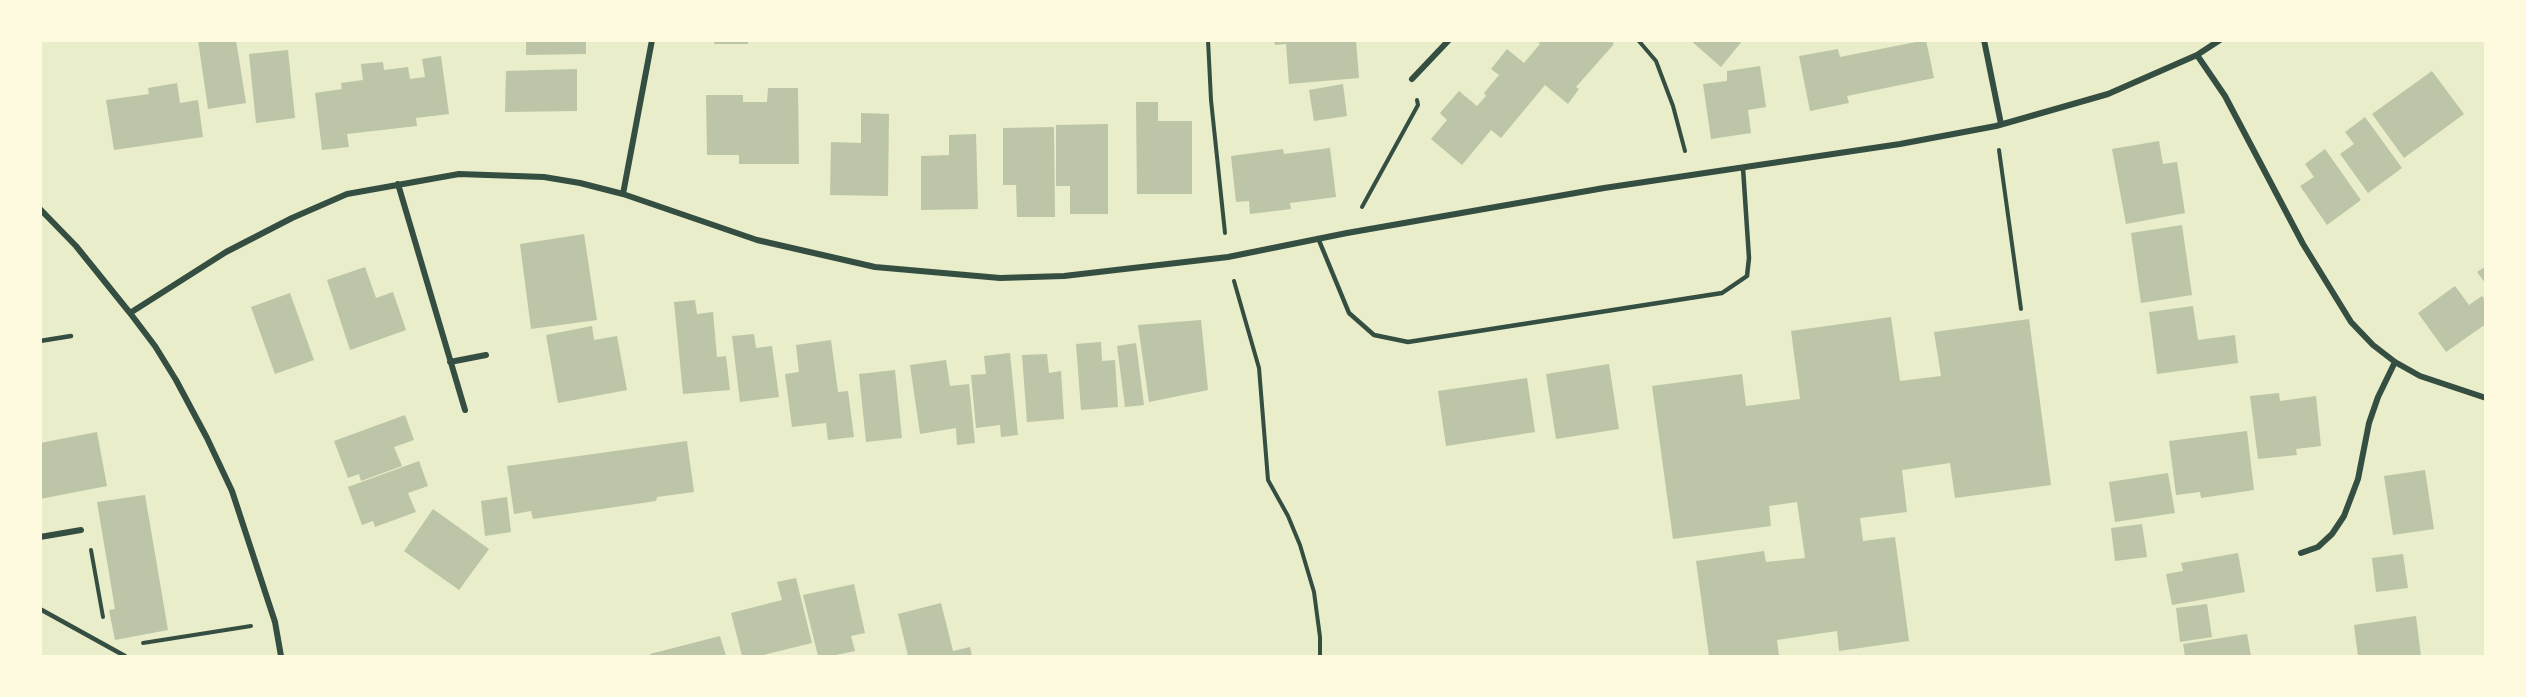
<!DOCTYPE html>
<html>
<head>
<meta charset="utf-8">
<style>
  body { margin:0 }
  #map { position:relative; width:2526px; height:697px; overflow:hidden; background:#e9edc9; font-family:Lora,serif }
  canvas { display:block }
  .frame { position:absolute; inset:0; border:42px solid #fefae0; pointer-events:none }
</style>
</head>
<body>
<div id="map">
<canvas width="2526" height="697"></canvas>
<div class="frame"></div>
</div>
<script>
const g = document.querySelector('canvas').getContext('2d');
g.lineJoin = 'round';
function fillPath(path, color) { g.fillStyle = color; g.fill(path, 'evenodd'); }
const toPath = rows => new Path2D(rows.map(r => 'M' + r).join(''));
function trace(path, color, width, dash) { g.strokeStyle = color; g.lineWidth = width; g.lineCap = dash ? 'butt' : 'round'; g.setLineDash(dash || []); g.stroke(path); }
const building = toPath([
  [198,40,236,40,246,103,208,109],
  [526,40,586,40,586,54,526,55],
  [715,40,748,40,748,44,714,44],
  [1274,40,1356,40,1359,78,1289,84,1286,44,1275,45],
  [1536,40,1611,40,1614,44,1576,87,1579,89,1568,104,1545,85,1501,138,1491,130,1462,165,1431,139,1447,120,1440,113,1459,91,1477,106,1486,96,1484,93,1499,75,1491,69,1507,49,1524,63,1540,44],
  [1690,40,1743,40,1721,67],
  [1926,40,1934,78,1847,96,1849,103,1810,111,1799,56,1838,49,1840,57],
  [288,50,295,118,256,123,249,54],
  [441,56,449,114,416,118,417,126,347,134,349,147,322,150,315,93,342,89,341,83,363,80,361,64,383,62,384,70,408,67,410,79,425,77,422,59],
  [1760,66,1766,107,1748,110,1751,133,1711,139,1703,84,1727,81,1727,71],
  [577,69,577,111,505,112,506,71],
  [2432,71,2464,114,2404,158,2372,114],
  [177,83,180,103,198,100,203,137,114,150,106,100,149,94,148,88],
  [1343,84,1347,116,1314,121,1309,90],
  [768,88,798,88,799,164,739,164,739,155,707,155,706,95,743,95,743,102,767,102],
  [1136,102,1158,102,1158,121,1192,121,1192,194,1137,194],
  [861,113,889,114,888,196,830,195,831,142,861,143],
  [2365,117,2402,168,2368,193,2340,154,2354,144,2345,132],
  [1108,124,1108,214,1070,214,1070,186,1056,186,1056,125],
  [1054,127,1055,217,1017,217,1016,185,1003,185,1003,128],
  [976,134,978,209,921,210,921,156,949,155,949,135],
  [2159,141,2163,164,2177,162,2185,213,2126,224,2112,149],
  [1330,148,1336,197,1290,203,1291,209,1250,214,1249,201,1236,202,1231,156,1283,149,1284,154],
  [2325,149,2361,200,2327,225,2300,186,2314,177,2305,164],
  [2182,225,2192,295,2141,303,2131,233],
  [584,234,597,320,531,329,520,244],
  [2486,266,2486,284,2477,272],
  [365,267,376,298,393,292,406,330,350,350,327,280],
  [2455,286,2469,305,2482,296,2486,301,2486,328,2483,326,2446,352,2418,313],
  [290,293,314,360,275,374,251,307],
  [695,300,697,314,713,312,717,357,726,356,730,390,683,394,674,302],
  [2193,306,2198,340,2235,335,2238,363,2157,374,2149,312],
  [1891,317,1900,381,1941,376,1934,332,2029,319,2051,485,1955,498,1950,463,1902,470,1907,512,1860,518,1863,541,1895,537,1909,641,1839,651,1837,631,1777,640,1779,656,1709,656,1696,561,1764,551,1766,562,1805,558,1797,502,1769,506,1771,526,1673,539,1652,386,1742,374,1746,406,1800,399,1791,331],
  [1201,320,1208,390,1149,402,1138,325],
  [592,326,594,340,617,336,627,390,558,403,546,335],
  [754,334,756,348,772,346,779,397,740,402,732,336],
  [831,340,838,392,848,391,854,437,828,440,826,423,792,427,785,374,799,372,796,345],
  [1101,342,1102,361,1115,360,1118,407,1081,410,1076,344],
  [1136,343,1144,405,1125,407,1117,346],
  [1010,353,1018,435,1001,437,1000,425,976,428,971,375,986,374,984,356],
  [1047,354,1049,373,1061,371,1064,419,1027,422,1022,355],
  [946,360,950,386,969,384,975,443,957,445,956,428,920,434,910,365],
  [1609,364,1619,429,1556,439,1546,374],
  [895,370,902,438,866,442,859,374],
  [1527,378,1535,432,1446,446,1438,391],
  [2279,393,2280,401,2316,396,2321,446,2296,449,2297,455,2258,459,2250,396],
  [405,415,414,440,394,447,402,466,361,481,359,474,348,478,334,441],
  [2247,431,2254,490,2201,498,2200,492,2176,495,2169,441],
  [97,432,107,486,40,499,40,443],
  [687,441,694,492,657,497,656,501,533,519,531,511,514,514,507,466],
  [419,461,428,486,408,493,416,512,375,527,373,521,362,525,348,487],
  [2425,470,2434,529,2393,535,2384,476],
  [2168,473,2175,513,2115,522,2109,482],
  [145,495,168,630,115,640,109,610,115,609,97,502],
  [507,497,511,532,485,536,481,501],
  [433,509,489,549,459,590,404,551],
  [2142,524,2147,557,2115,561,2111,528],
  [2238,553,2245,592,2172,605,2166,574,2183,571,2181,563],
  [2403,554,2408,588,2376,592,2372,558],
  [796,578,812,643,759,656,742,656,731,613,782,600,777,582],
  [854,584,865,633,851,636,855,651,831,656,818,656,803,595],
  [941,603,953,651,970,647,972,656,908,656,898,614],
  [2207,604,2212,637,2180,642,2176,608],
  [2416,616,2421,656,2358,656,2354,625],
  [2247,634,2251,656,2185,656,2183,644],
  [720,636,726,656,651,656,650,654]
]);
const path = toPath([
  [1208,40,1211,100,1225,233],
  [1638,40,1656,61,1673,106,1685,151],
  [1999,150,2021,309],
  [1362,207,1418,105,1417,100],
  [1234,281,1259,368,1268,480,1288,516,1300,545,1314,592,1320,637,1320,656],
  [91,550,103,617],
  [143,643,251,626]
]);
const service = toPath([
  [1318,238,1349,313,1374,335,1408,342,1722,293,1747,276,1749,258,1743,168],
  [40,341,71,336],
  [40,609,125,656]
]);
const minor = toPath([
  [1984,40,2001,124],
  [2197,55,2225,96,2303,244,2351,322,2373,345,2395,362,2420,376,2486,398],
  [1412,79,1449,40],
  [398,184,465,410],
  [623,194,652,40],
  [40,209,76,246,130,313,155,346,176,380,207,438,232,491,275,622,281,656],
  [130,313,226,252,292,218,347,194,459,174,544,177,580,183,623,194,757,240,875,267,1000,278,1064,276,1228,257,1347,233,1604,188,1900,144,1996,126,2108,94,2197,55,2220,40],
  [450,362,486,355],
  [40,537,81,530],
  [2301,553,2318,547,2332,534,2344,516,2358,479,2369,423,2378,397,2395,362]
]);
fillPath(building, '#bcc5a7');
trace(path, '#344e41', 4);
trace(service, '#344e41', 4.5);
trace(minor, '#344e41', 6);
</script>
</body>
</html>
